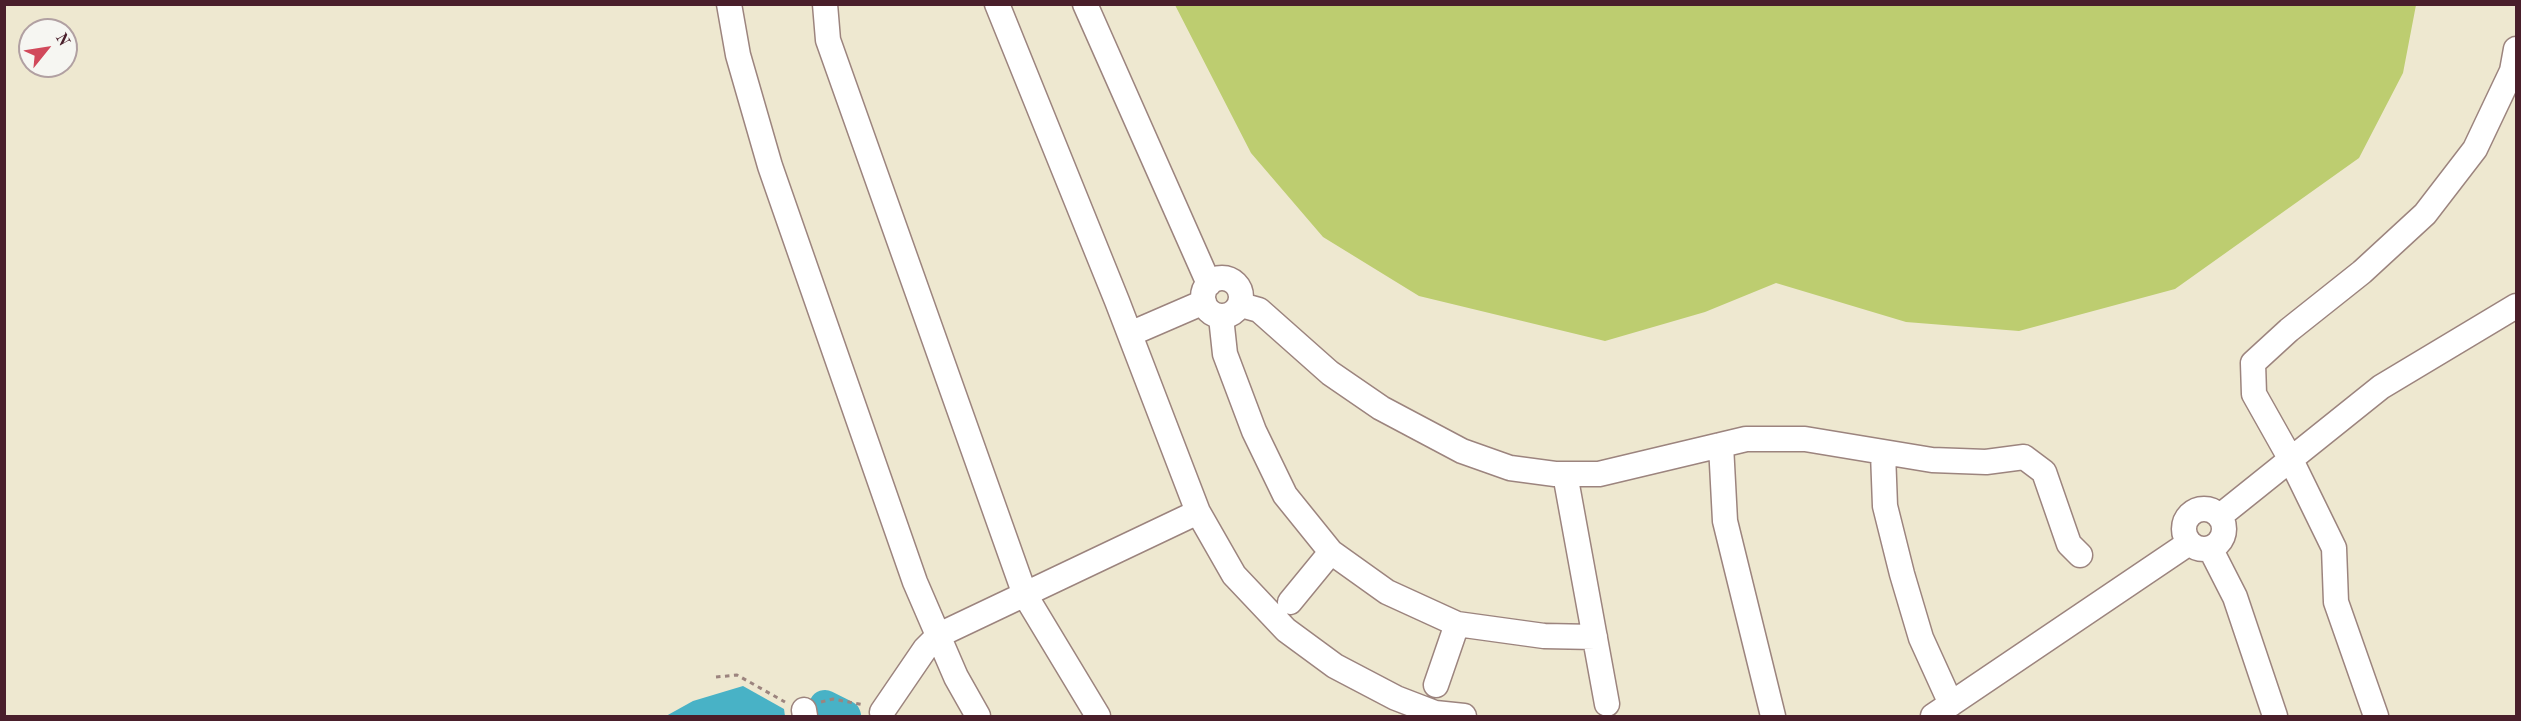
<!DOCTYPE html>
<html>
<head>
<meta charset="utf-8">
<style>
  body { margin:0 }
  #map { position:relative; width:2521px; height:721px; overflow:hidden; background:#eee8d0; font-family:"Old Standard TT",serif }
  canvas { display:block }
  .frame { position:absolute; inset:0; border:6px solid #4a1f2b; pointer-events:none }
  .north { position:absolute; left:18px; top:18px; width:60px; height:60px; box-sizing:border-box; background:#f6f6f2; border:2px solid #b1a0a2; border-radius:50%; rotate:60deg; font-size:16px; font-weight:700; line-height:24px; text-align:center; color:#4a1f2b }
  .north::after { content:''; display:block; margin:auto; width:21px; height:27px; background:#d1495b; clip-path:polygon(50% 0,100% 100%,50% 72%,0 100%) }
</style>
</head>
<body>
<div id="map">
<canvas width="2521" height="721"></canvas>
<div class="frame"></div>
<div class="north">N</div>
</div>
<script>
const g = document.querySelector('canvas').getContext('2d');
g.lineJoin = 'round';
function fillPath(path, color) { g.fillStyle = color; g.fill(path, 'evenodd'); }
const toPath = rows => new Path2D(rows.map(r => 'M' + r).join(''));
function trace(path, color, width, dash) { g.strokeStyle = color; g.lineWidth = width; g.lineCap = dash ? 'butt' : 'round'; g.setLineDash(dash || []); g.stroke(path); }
const green = toPath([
  [1175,5,2416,5,2403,73,2359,158,2175,289,2019,331,1906,322,1776,283,1705,312,1605,341,1419,296,1323,237,1251,153]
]);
const water = toPath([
  [743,686,784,709,785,716,666,716,693,701]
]);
const river = toPath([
  [825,706,845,716]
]);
const path = toPath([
  [716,677,737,675,785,702],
  [821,702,833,699,864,705]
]);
const minor = toPath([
  [729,4,738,55,770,166,915,582,956,677,978,716],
  [825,4,828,40,1025,595,1098,716],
  [997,4,1117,301,1198,512,1234,575,1286,630,1335,666,1396,698,1435,713,1464,716],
  [1085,4,1209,284],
  '1203 297a19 19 0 1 1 38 0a19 19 0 1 1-38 0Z',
  [1241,305,1259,310,1330,373,1381,408,1462,451,1510,468,1555,474,1599,474,1746,439,1805,439,1932,460,1986,462,2024,457,2044,472,2069,544,2080,555],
  [1221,317,1225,354,1254,431,1285,495,1331,552,1387,592,1457,624,1544,636,1595,637],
  [1130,334,1204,302],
  [1721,445,1725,521,1773,716],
  [1883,453,1885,506,1902,574,1921,638,1951,704],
  [1565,474,1607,704],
  '2184 529a20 20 0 1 1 40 0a20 20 0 1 1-40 0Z',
  [2220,516,2381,387,2516,306],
  [2210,548,2235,597,2275,716],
  [1290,602,1331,552],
  [1436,685,1457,624],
  [804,710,805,716],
  [882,712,925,649,939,635,1198,512],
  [1933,716,2189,543],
  [2376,716,2336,602,2334,548,2290,458,2254,394,2253,363,2289,330,2362,272,2425,214,2475,149,2512,71,2516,49]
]);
fillPath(green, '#bdcd70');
fillPath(water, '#48b2c6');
trace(river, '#48b2c6', 32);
trace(minor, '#9c847e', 27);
trace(path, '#9c847e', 3, [4.5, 4.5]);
trace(minor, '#fff', 24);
</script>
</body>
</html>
